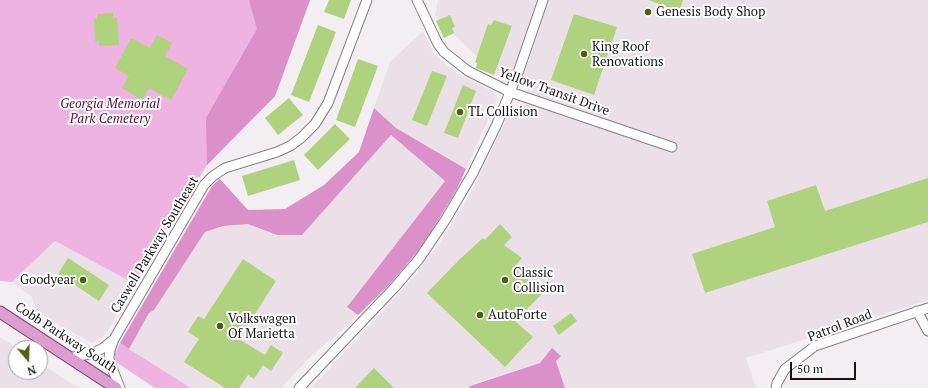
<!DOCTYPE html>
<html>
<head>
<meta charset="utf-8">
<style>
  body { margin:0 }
  #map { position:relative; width:928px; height:388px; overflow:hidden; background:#f3eef2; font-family:"PT Serif",serif }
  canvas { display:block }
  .north { position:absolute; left:8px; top:340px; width:40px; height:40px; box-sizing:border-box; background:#fff; border:1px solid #a1a1a1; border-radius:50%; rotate:161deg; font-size:11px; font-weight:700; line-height:16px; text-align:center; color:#151415 }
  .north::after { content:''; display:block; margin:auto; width:14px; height:18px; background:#466213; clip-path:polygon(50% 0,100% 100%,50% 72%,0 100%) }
  .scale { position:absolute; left:790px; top:362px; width:66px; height:18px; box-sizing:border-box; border:2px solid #151415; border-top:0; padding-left:5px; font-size:12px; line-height:14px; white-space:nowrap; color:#151415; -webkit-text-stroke:3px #fff; paint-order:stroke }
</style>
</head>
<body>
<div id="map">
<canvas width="928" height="388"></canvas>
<div class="north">N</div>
<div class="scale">50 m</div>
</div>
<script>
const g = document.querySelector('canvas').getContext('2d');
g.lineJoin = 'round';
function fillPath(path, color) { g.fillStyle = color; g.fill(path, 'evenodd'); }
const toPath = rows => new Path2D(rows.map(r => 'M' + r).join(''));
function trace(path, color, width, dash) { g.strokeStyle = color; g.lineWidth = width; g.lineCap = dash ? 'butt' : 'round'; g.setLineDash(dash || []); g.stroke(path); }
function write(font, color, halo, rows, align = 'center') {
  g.font = font + ' "PT Serif",serif'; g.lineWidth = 4; g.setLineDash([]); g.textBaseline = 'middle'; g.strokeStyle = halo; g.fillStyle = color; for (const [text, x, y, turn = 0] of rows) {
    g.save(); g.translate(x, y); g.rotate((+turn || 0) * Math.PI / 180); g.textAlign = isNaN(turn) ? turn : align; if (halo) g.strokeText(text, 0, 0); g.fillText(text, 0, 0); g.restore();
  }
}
const built = toPath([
  [438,0,928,0,928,300,746,358,756,388,565,388,556,361,540,363,470,385,469,388,311,388,389,305,416,274,439,244,464,205,487,161,508,115,514,109,523,106,528,89,525,83,500,79,435,16],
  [423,31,434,54,458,74,494,92,497,100,466,169,396,128,374,108,390,62],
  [391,135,445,181,347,307,358,315,332,339,312,355,281,388,191,388,129,349,149,313,154,310,205,232,223,226,248,224,277,235,302,235],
  [55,241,135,284,104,337,92,343,34,311,32,297,12,282],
  [0,337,17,348,16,348,16,372,40,372,40,363,78,388,0,388]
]);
const green = toPath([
  [0,0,310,0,275,96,207,165,162,236,135,284,55,241,12,282,0,281],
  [120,343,129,349,191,388,155,388,116,362,115,354]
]);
const forest = toPath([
  [249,0,310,0,275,96,207,165,206,118,257,29],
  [374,108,396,128,466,169,457,189,424,244,391,283,358,315,347,307,445,181,391,135,302,235,277,235,248,224,223,226,205,232,154,310,149,313,129,349,120,343,212,186,220,179,248,210,285,209,324,185,359,152],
  [552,348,561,356,556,361,565,388,469,388,470,386,540,363]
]);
const building = toPath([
  [329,0,351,0,344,19,324,12],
  [649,0,683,0,679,12],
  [113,13,113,18,117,17,119,45,99,46,99,41,95,41,94,19,97,19,97,14],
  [574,14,617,27,594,95,551,80],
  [450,15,455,27,452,28,454,33,444,38,436,21],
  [494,20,512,26,494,75,476,68,477,63,475,62,488,24,491,25],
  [318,25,336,32,309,102,291,95],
  [157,35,172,43,165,56,188,69,171,100,149,88,142,100,122,88,129,76,115,68,131,38,150,48],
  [358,59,378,66,355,127,336,120],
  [432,71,447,76,427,126,412,120],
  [463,85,476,91,458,138,444,133],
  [289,98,303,115,278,135,265,118],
  [335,124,350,139,318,170,304,155],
  [294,160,300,180,248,196,242,176],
  [928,178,928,222,705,293,692,254,775,227,767,201,816,185,825,211],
  [500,224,512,237,504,245,522,258,515,266,542,294,515,321,533,337,505,367,427,293,460,259,483,238,485,240],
  [68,258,109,285,99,301,58,274],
  [243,259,276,281,239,339,265,355,271,345,283,353,271,371,263,365,254,379,248,375,239,388,225,388,184,362,199,339,188,332,198,316,204,319],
  [571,313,577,321,559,335,553,326],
  [374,368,394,388,355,388]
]);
const minor = toPath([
  [417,0,438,44,444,52,468,71,510,92,672,147],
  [917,311,928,331],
  [69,358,94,353,103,348,113,340],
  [120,388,112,368,109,358,110,350,114,339,204,185,213,176,225,168,277,152,290,146,301,138,315,124,328,103,367,0],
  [299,388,395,287,419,259,446,219,473,173,497,124,519,70,543,0],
  [776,388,777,383,785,369,815,346,928,308]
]);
const major = toPath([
  [0,312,116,388]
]);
const markers = [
  [648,12,4,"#466213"],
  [584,54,4,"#466213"],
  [460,112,4,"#466213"],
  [83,280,4,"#466213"],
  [505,280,4,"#466213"],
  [480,315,4,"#466213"],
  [220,326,4,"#466213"]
];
const poiNames = [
  ["Genesis Body Shop",656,12],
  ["King Roof",592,47],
  ["Renovations",592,62],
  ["TL Collision",468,112],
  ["Classic",513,273],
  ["Collision",513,288],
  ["Goodyear",75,280,"right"],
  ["AutoForte",488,315],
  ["Volkswagen",228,319],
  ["Of Marietta",228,334]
];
const streetNames = [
  ["Yellow Transit Drive",554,92,20],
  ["Caswell Parkway Southeast",155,245,-59],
  ["Patrol Road",840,326,-21],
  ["Cobb Parkway South",66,338,33]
];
const parkNames = [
  ["Georgia Memorial",110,104],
  ["Park Cemetery",110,119]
];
fillPath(built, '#ebe0e8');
fillPath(green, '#efb3e1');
fillPath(forest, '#db90ca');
fillPath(building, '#aed27d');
trace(minor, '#858184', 11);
trace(major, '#87447a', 13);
trace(minor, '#fff', 9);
trace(major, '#dc9ed0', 11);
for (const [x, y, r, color] of markers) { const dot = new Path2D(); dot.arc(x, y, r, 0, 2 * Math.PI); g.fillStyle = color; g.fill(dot); trace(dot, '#fff', 1.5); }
write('13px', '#151415', '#fff', poiNames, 'left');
write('13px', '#151415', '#fff', streetNames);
write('italic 13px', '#531048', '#fff', parkNames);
</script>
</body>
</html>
